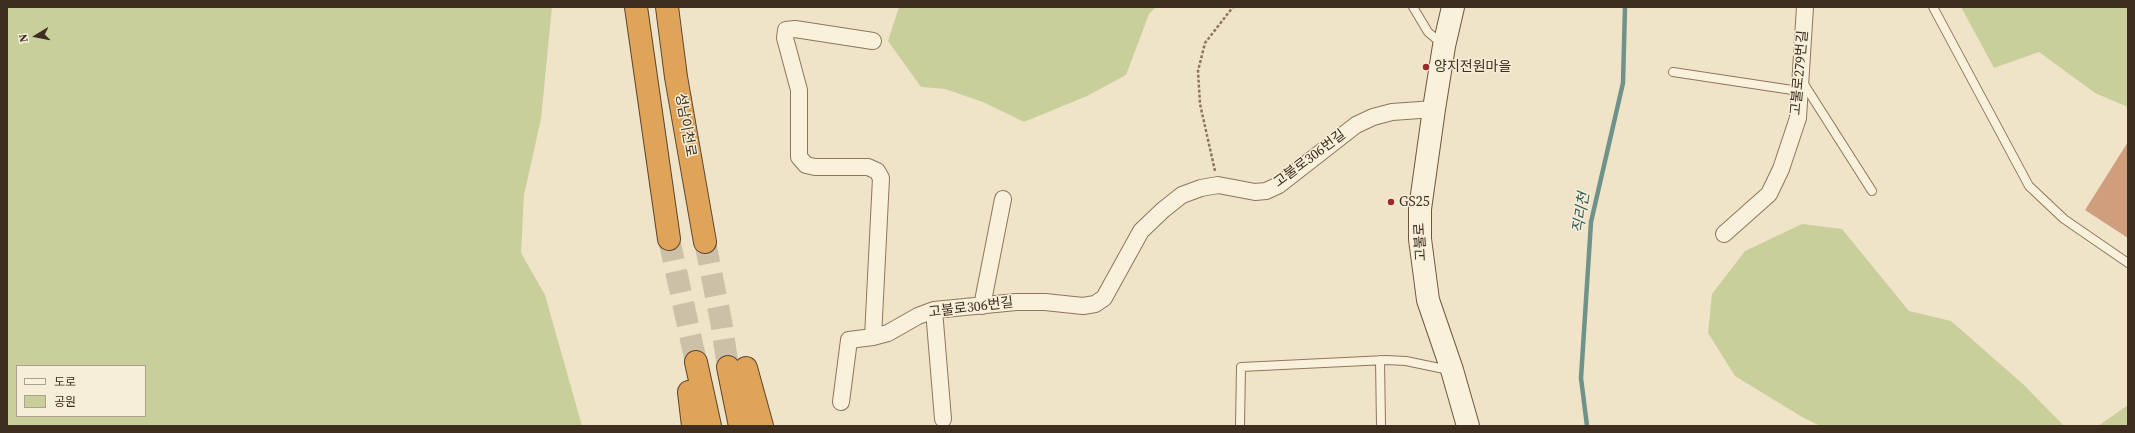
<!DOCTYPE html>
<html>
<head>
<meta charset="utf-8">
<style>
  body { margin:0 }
  #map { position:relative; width:2135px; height:433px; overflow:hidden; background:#f0e4c8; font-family:"Source Serif 4","Noto Sans KR",serif }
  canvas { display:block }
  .frame { position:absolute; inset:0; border:8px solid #3d2e20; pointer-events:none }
  .legend { position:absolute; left:16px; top:365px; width:130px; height:52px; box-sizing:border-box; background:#f7eed8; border:1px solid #ada18e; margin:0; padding:5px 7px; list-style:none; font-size:12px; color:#3d2e20 }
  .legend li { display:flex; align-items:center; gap:8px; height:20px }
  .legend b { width:20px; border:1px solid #ada18e }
  .north { position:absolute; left:16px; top:16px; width:40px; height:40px; -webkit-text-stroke:3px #f7eed8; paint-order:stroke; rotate:260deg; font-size:11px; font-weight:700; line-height:16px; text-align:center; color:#3d2e20 }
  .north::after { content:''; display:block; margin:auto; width:14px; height:18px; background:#3d2e20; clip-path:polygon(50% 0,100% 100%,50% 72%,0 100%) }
</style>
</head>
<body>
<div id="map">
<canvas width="2135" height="433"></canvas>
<div class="frame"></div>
<ul class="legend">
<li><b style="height:5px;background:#faf1dc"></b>도로</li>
<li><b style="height:11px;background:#c9cf9b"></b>공원</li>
</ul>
<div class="north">N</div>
</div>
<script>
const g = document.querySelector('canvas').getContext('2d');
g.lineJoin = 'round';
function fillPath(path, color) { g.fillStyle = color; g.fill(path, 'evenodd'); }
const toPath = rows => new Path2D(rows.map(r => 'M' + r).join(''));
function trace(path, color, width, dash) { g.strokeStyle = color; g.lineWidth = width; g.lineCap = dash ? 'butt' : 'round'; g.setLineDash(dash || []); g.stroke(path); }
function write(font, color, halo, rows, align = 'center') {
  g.font = font + ' "Source Serif 4","Noto Sans KR",serif'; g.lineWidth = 3; g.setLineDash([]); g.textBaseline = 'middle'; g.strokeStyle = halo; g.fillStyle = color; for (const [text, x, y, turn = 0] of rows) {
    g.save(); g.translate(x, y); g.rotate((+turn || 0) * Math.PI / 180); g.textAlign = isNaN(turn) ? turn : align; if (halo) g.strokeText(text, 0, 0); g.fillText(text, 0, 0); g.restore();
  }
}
const green = toPath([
  [7,7,552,7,541,119,524,195,521,253,545,295,582,426,7,426],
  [17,366,145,366,145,416,17,416],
  [899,7,1156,7,1149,14,1126,75,1087,96,1024,122,983,102,945,89,921,87,888,41],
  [1961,7,2128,7,2128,107,2095,93,2039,52,1994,68],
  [1802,224,1842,229,1909,311,1951,321,2024,385,2064,426,1820,426,1802,417,1735,376,1708,333,1712,294,1745,251],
  [2128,405,2128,426,2098,426]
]);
const stream = toPath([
  [1587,426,1581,378,1591,222,1623,83,1625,7]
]);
const building = toPath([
  [2128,142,2128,238,2085,210]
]);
const highwayTunnel = toPath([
  [669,239,696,362],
  [705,242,721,321,728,367]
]);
const path = toPath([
  [1215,171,1200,104,1198,71,1205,43,1233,7]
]);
const lane = toPath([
  [1413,7,1428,32,1442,44],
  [1933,7,2029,186,2064,219,2128,263],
  [1673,72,1799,91],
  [1802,81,1872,191],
  [1380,360,1381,426],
  [1240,426,1241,367,1386,360,1406,361,1449,370]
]);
const street = toPath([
  [873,41,795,29,786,30,785,38,799,90,799,157,806,165,815,167,868,167,877,171,881,178,873,337,888,333,918,316,934,310,1016,302,1045,302,1083,306,1095,304,1104,298,1141,231,1163,210,1182,195,1201,188,1218,185,1255,192,1266,191,1279,185,1356,125,1373,117,1392,112,1434,109],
  [1724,234,1769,194,1781,169,1798,118,1805,7],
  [982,306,1003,199],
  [934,310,943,419],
  [841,402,849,340,873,337]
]);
const secondary = toPath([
  [1453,7,1444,46,1434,109,1420,209,1420,239,1428,300,1452,370,1468,426]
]);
const highway = toPath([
  [636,7,669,239],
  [667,7,676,77,705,242],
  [696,362,710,426],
  [728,367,740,426],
  [746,368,762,426],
  [689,392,693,426]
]);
const markers = [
  [1426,67,4,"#9e2a2b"],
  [1391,202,4,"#9e2a2b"]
];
const poiNames = [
  ["양지전원마을",1434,67],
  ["GS25",1399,202]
];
const streetNames = [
  ["고불로279번길",1800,73,-85],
  ["성남이천로",685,125,80],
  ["고불로306번길",1310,159,-37],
  ["고불로",1421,242,-93],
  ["고불로306번길",971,308,-7]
];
const waterNames = [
  ["직리천",1582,213,-81]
];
fillPath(green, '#c9cf9b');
trace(stream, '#6f938a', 4.5);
fillPath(building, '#cf9f7d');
trace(highwayTunnel, '#ccc0a6', 22, [22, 11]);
trace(lane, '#8d765c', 10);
trace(street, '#8d765c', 18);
trace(secondary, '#6f573f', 24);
trace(highway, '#5b4430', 24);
trace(path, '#8d765c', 2.5, [3, 2]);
trace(lane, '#faf1dc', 8);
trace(street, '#faf1dc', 16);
trace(secondary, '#faf1dc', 22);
trace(highway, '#e0a458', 22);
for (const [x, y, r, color] of markers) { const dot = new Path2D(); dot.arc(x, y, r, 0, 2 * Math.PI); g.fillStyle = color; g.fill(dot); trace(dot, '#f7eed8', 1.5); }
write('14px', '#3d2e20', '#f7eed8', poiNames, 'left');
write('14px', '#3d2e20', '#f7eed8', streetNames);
write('italic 15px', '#2f5d5a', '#f7eed8', waterNames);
</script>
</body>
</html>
